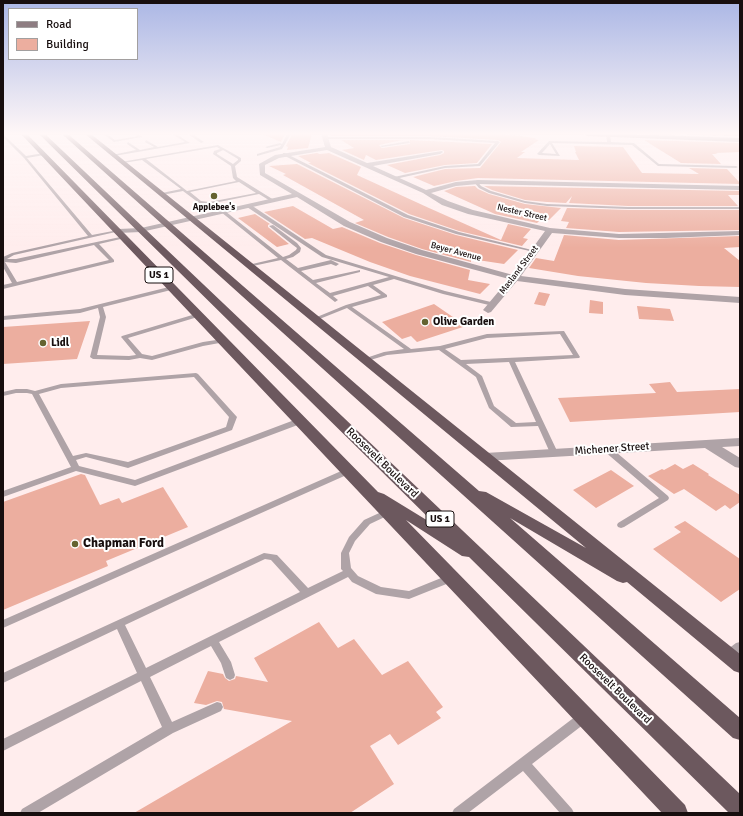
<!DOCTYPE html>
<html>
<head>
<meta charset="utf-8">
<style>
  body { margin:0 }
  #map { position:relative; width:743px; height:816px; overflow:hidden; background:#ffeded; font-family:Signika,sans-serif }
  canvas { display:block }
  .frame { position:absolute; inset:0; border:4px solid #170e0e; pointer-events:none }
  .legend { position:absolute; left:8px; top:8px; width:130px; height:52px; box-sizing:border-box; background:#fff; border:1px solid #a29f9f; margin:0; padding:5px 7px; list-style:none; font-size:12px; color:#170e0e }
  .legend li { display:flex; align-items:center; gap:8px; height:20px }
  .legend b { width:20px; border:1px solid #a29f9f }
</style>
</head>
<body>
<div id="map">
<canvas width="743" height="816"></canvas>
<div class="frame"></div>
<ul class="legend">
<li><b style="height:5px;background:#8e7d82"></b>Road</li>
<li><b style="height:11px;background:#ecae9f"></b>Building</li>
</ul>
</div>
<script>
const g = document.querySelector('canvas').getContext('2d');
g.lineJoin = 'round';
function fillPath(path, color) { g.fillStyle = color; g.fill(path, 'evenodd'); }
const toPath = rows => new Path2D(rows.map(r => 'M' + r).join(''));
function trace(path, color, width, dash) { g.strokeStyle = color; g.lineWidth = width; g.lineCap = dash ? 'butt' : 'round'; g.setLineDash(dash || []); g.stroke(path); }
function write(font, color, halo, rows, align = 'center') {
  g.font = font + ' Signika,sans-serif'; g.lineWidth = 4; g.setLineDash([]); g.textBaseline = 'middle'; g.strokeStyle = halo; g.fillStyle = color; for (const [text, x, y, turn = 0] of rows) {
    g.save(); g.translate(x, y); g.rotate((+turn || 0) * Math.PI / 180); g.textAlign = isNaN(turn) ? turn : align; if (halo) g.strokeText(text, 0, 0); g.fillText(text, 0, 0); g.restore();
  }
}
const building = toPath([
  [262,134,285,134,281,142],
  [292,134,312,134,308,148,287,150,288,147,286,146],
  [329,134,503,134,536,138,535,139,539,140,521,152,525,152,517,158,579,160,575,152,576,152,574,146,623,147,642,173,699,174,689,168,727,169,740,183,740,184,478,178,456,181,434,186,413,177,445,169,480,168,501,142,498,140,430,136,332,136],
  [664,134,740,134,740,136],
  [341,140,403,140,379,145,382,148,410,144,410,140,492,144,477,163,445,165,405,173,387,165,440,155,444,153,444,151,442,150,376,160,366,155,364,160,342,150,354,148],
  [644,140,740,143,740,152,715,153,718,154,712,154,721,164,681,163],
  [317,153,320,154,329,153,361,167,357,175,429,208,501,240,508,224,531,229,523,238,528,239,522,246,459,231,409,214,308,163,311,163,298,156],
  [297,164,404,218,456,235,518,250,504,264,471,259,471,262,422,249,388,237,355,223,364,220,283,175,286,174,269,166],
  [475,186,478,189,489,194,525,204,561,208,549,220,542,218,537,223,495,214,444,191,456,187],
  [484,186,740,191,740,195,728,195,738,206,628,206,569,203,572,196,566,203,547,202,525,200,492,190],
  [293,206,333,229,342,227,380,243,416,255,470,270,468,280,490,284,480,294,410,276,370,262,312,238,305,239,264,212],
  [567,208,628,210,740,210,740,230,619,232,566,228,569,222,561,221],
  [255,214,270,224,268,225,268,227,289,244,277,247,238,218],
  [564,235,619,240,740,236,740,247,724,248,740,261,740,287,699,286,646,283,578,276,529,268,536,258,554,261],
  [539,292,550,294,545,306,534,304],
  [590,300,603,302,603,314,589,313],
  [434,304,466,326,417,342,411,336,402,339,382,322],
  [637,306,670,309,674,321,639,319],
  [90,321,77,359,3,364,3,327],
  [670,382,677,392,740,389,740,412,570,422,558,398,656,393,649,384],
  [675,464,683,469,693,464,709,474,708,475,740,495,740,502,730,509,725,505,716,511,684,489,674,494,648,476,662,469,664,470],
  [611,470,634,486,596,508,573,490],
  [81,474,85,475,100,505,119,498,122,503,163,487,188,527,106,561,108,566,3,610,3,502],
  [685,521,740,559,740,589,721,602,653,549,681,532,674,527],
  [319,622,338,648,354,639,382,675,408,661,443,707,436,712,441,718,398,745,390,734,370,746,394,784,350,813,134,813,292,721,224,709,222,702,217,701,206,705,194,703,208,671,223,674,225,678,229,681,235,679,236,676,268,682,254,658]
]);
const service = toPath([
  [3,134,26,156,44,153,44,155,27,158,92,235,118,230,120,231,14,255,7,259,16,259,125,236,125,238,99,244,114,260,114,262,3,289,3,285,12,283,3,267,3,257,12,253,88,236,24,158,3,137,3,134],
  [94,245,109,260,17,282,5,262,16,263,94,245],
  [103,134,107,134,115,140,138,136,135,134,139,134,142,137,114,142,103,134],
  [172,134,176,134,190,143,114,156,112,155,136,150,127,144,128,142,140,150,154,147,145,142,146,140,158,147,185,142,172,134],
  [188,134,192,134,204,142,201,143,188,134],
  [287,134,291,134,282,149,257,156,257,154,280,147,281,145,267,148,265,147,280,143,282,144,287,134],
  [608,134,610,135,611,142,634,143,659,164,736,166,738,167,736,168,658,166,632,145,552,143,560,156,539,155,537,154,549,141,607,142,606,135,608,134],
  [550,144,556,154,542,153,550,144],
  [325,137,430,137,498,141,500,142,480,166,445,168,395,179,393,178,394,177,445,166,478,164,495,143,430,139,324,139,325,137],
  [409,141,410,143,382,147,380,146,409,141],
  [218,145,241,158,241,161,235,166,237,177,274,200,274,202,272,202,259,194,209,204,199,203,183,191,162,195,162,193,181,189,142,160,123,163,121,162,218,145],
  [217,147,220,149,214,151,213,154,231,166,233,178,236,181,187,191,146,159,217,147],
  [223,150,238,159,238,160,233,164,217,154,217,153,223,150],
  [239,182,256,193,209,202,201,201,190,192,239,182],
  [283,153,285,153,408,215,459,232,536,251,534,252,456,234,404,217,283,155,283,153],
  [475,181,477,181,481,186,491,191,525,201,547,204,628,207,740,207,740,209,628,209,547,206,525,203,489,193,479,188,474,182,475,181],
  [247,205,251,205,326,255,445,291,495,303,496,304,493,306,443,294,394,279,373,285,387,295,387,297,352,307,411,349,440,346,487,334,564,331,580,357,579,358,515,362,558,453,557,455,551,455,538,426,511,427,489,408,476,377,439,350,387,355,367,361,363,361,362,360,363,359,384,352,404,349,347,308,317,320,313,320,312,319,346,305,381,295,368,286,333,296,338,300,335,302,281,260,248,267,248,265,278,258,221,212,225,211,283,257,289,255,296,250,297,248,293,245,269,226,273,225,297,243,301,248,300,252,293,257,286,259,298,268,331,260,339,264,336,266,331,264,301,271,313,280,360,270,360,272,316,283,330,293,389,277,322,257,247,207,247,205],
  [560,334,573,355,461,360,445,349,487,338,560,334],
  [509,362,536,422,516,423,494,406,482,376,466,364,509,362],
  [173,286,176,288,175,289,103,307,106,317,97,355,129,356,136,355,122,338,121,337,122,336,199,313,201,314,201,316,128,338,142,354,152,356,203,342,223,339,225,340,226,341,225,342,203,346,152,360,140,358,129,360,93,359,90,357,100,317,98,308,80,313,3,320,3,316,80,309,173,286],
  [196,373,198,374,237,417,232,430,128,468,86,457,76,460,79,466,135,480,297,419,303,419,304,421,303,423,135,486,76,471,3,497,3,491,71,467,32,394,27,393,16,393,3,396,3,392,16,389,27,389,35,391,61,384,196,373],
  [194,377,229,417,226,427,128,462,86,453,73,456,39,394,61,388,194,377],
  [604,447,610,447,668,496,669,498,668,500,624,527,621,528,618,527,617,525,618,523,659,498,604,451,603,449,604,447],
  [348,468,351,469,352,471,351,473,3,628,3,620,348,468],
  [388,509,391,510,392,512,391,514,370,524,355,541,349,553,351,568,358,576,381,587,409,591,451,574,454,575,456,578,454,581,409,599,376,594,352,582,348,577,219,642,231,662,235,675,234,678,230,680,226,678,221,663,211,646,150,677,172,722,217,702,221,703,223,707,221,711,173,733,38,813,20,813,22,809,162,727,141,681,3,751,3,739,137,673,117,629,3,683,3,673,264,553,277,555,308,588,343,571,341,569,341,553,349,537,364,520,388,509],
  [265,559,271,560,300,592,146,668,125,625,265,559],
  [740,642,740,652,732,658,728,659,724,658,723,655,724,652,736,643,740,642],
  [584,712,588,713,590,717,588,721,532,764,572,809,574,813,560,813,523,771,468,813,452,813,454,809,580,713,584,712]
]);
const minor = toPath([
  [321,134,327,134,331,147,367,163,442,151,443,152,440,154,373,166,426,190,456,182,478,180,740,186,740,190,478,184,456,186,431,193,448,201,473,210,550,228,619,234,740,231,740,235,666,238,619,238,552,233,521,276,625,289,740,297,740,303,625,295,517,281,491,312,488,313,483,310,509,279,416,254,381,242,344,226,297,197,141,232,118,233,114,231,118,229,141,228,292,194,260,175,259,164,275,155,325,147,321,134],
  [327,150,423,193,442,205,468,214,545,231,513,275,422,250,387,238,350,222,265,173,265,165,279,158,327,150],
  [740,438,740,446,722,447,740,458,740,468,735,467,705,448,485,461,480,460,478,457,480,454,485,453,740,438]
]);
const secondary = toPath([
  [584,134,626,134,740,138,740,142,587,136,584,134]
]);
const trunk = toPath([
  [21,134,27,134,378,492,384,494,438,527,39,134,45,134,740,794,740,813,729,813,469,557,462,556,406,520,685,805,688,813,662,813,21,134],
  [62,134,68,134,479,491,486,492,586,548,85,134,91,134,740,654,740,673,734,671,627,582,623,583,617,581,510,518,740,718,740,740,733,738,62,134]
]);
const markers = [
  [214,196,4,"#646330"],
  [425,322,4,"#646330"],
  [43,343,4,"#646330"],
  [75,544,4,"#646330"]
];
const farPoinames = [
  ["Applebee's",214,208]
];
const farStreetnames = [
  ["Nester Street",522,213,13],
  ["Beyer Avenue",456,252,15],
  ["Masland Street",519,270,-53]
];
const shields = [
  [159,275,28],
  [440,519,28]
];
const shieldNames = [
  ["US 1",159,275],
  ["US 1",440,519]
];
const poiNames = [
  ["Olive Garden",433,322],
  ["Lidl",51,343]
];
const streetNames = [
  ["Michener Street",612,449,-4],
  ["Roosevelt Boulevard",382,463,44],
  ["Roosevelt Boulevard",615,689,44]
];
const nearPoinames = [
  ["Chapman Ford",83,544]
];
fillPath(building, '#ecae9f');
fillPath(service, '#afa3a7');
fillPath(minor, '#afa3a7');
fillPath(secondary, '#8e7d82');
fillPath(trunk, '#6c585e');
const sky = g.createLinearGradient(0, 0, 0, 248);
sky.addColorStop(0, '#abb7e5');
sky.addColorStop(0.54, '#fff7f7');
sky.addColorStop(1, '#fff7f700');
g.fillStyle = sky;
g.fillRect(0, 0, 743, 248);
for (const [x, y, r, color] of markers) { const dot = new Path2D(); dot.arc(x, y, r, 0, 2 * Math.PI); g.fillStyle = color; g.fill(dot); trace(dot, '#fff', 1.5); }
write('bold 9px', '#170e0e', '#fff', farPoinames);
write('9px', '#170e0e', '#fff', farStreetnames);
for (const [x, y, w] of shields) { const box = new Path2D(); box.roundRect(x - w / 2, y - 8, w, 16, 3); g.fillStyle = '#fff'; g.fill(box); trace(box, '#170e0e', 1); }
write('bold 10px', '#170e0e', null, shieldNames);
write('bold 11px', '#170e0e', '#fff', poiNames, 'left');
write('11px', '#170e0e', '#fff', streetNames);
write('bold 13px', '#170e0e', '#fff', nearPoinames, 'left');
</script>
</body>
</html>
